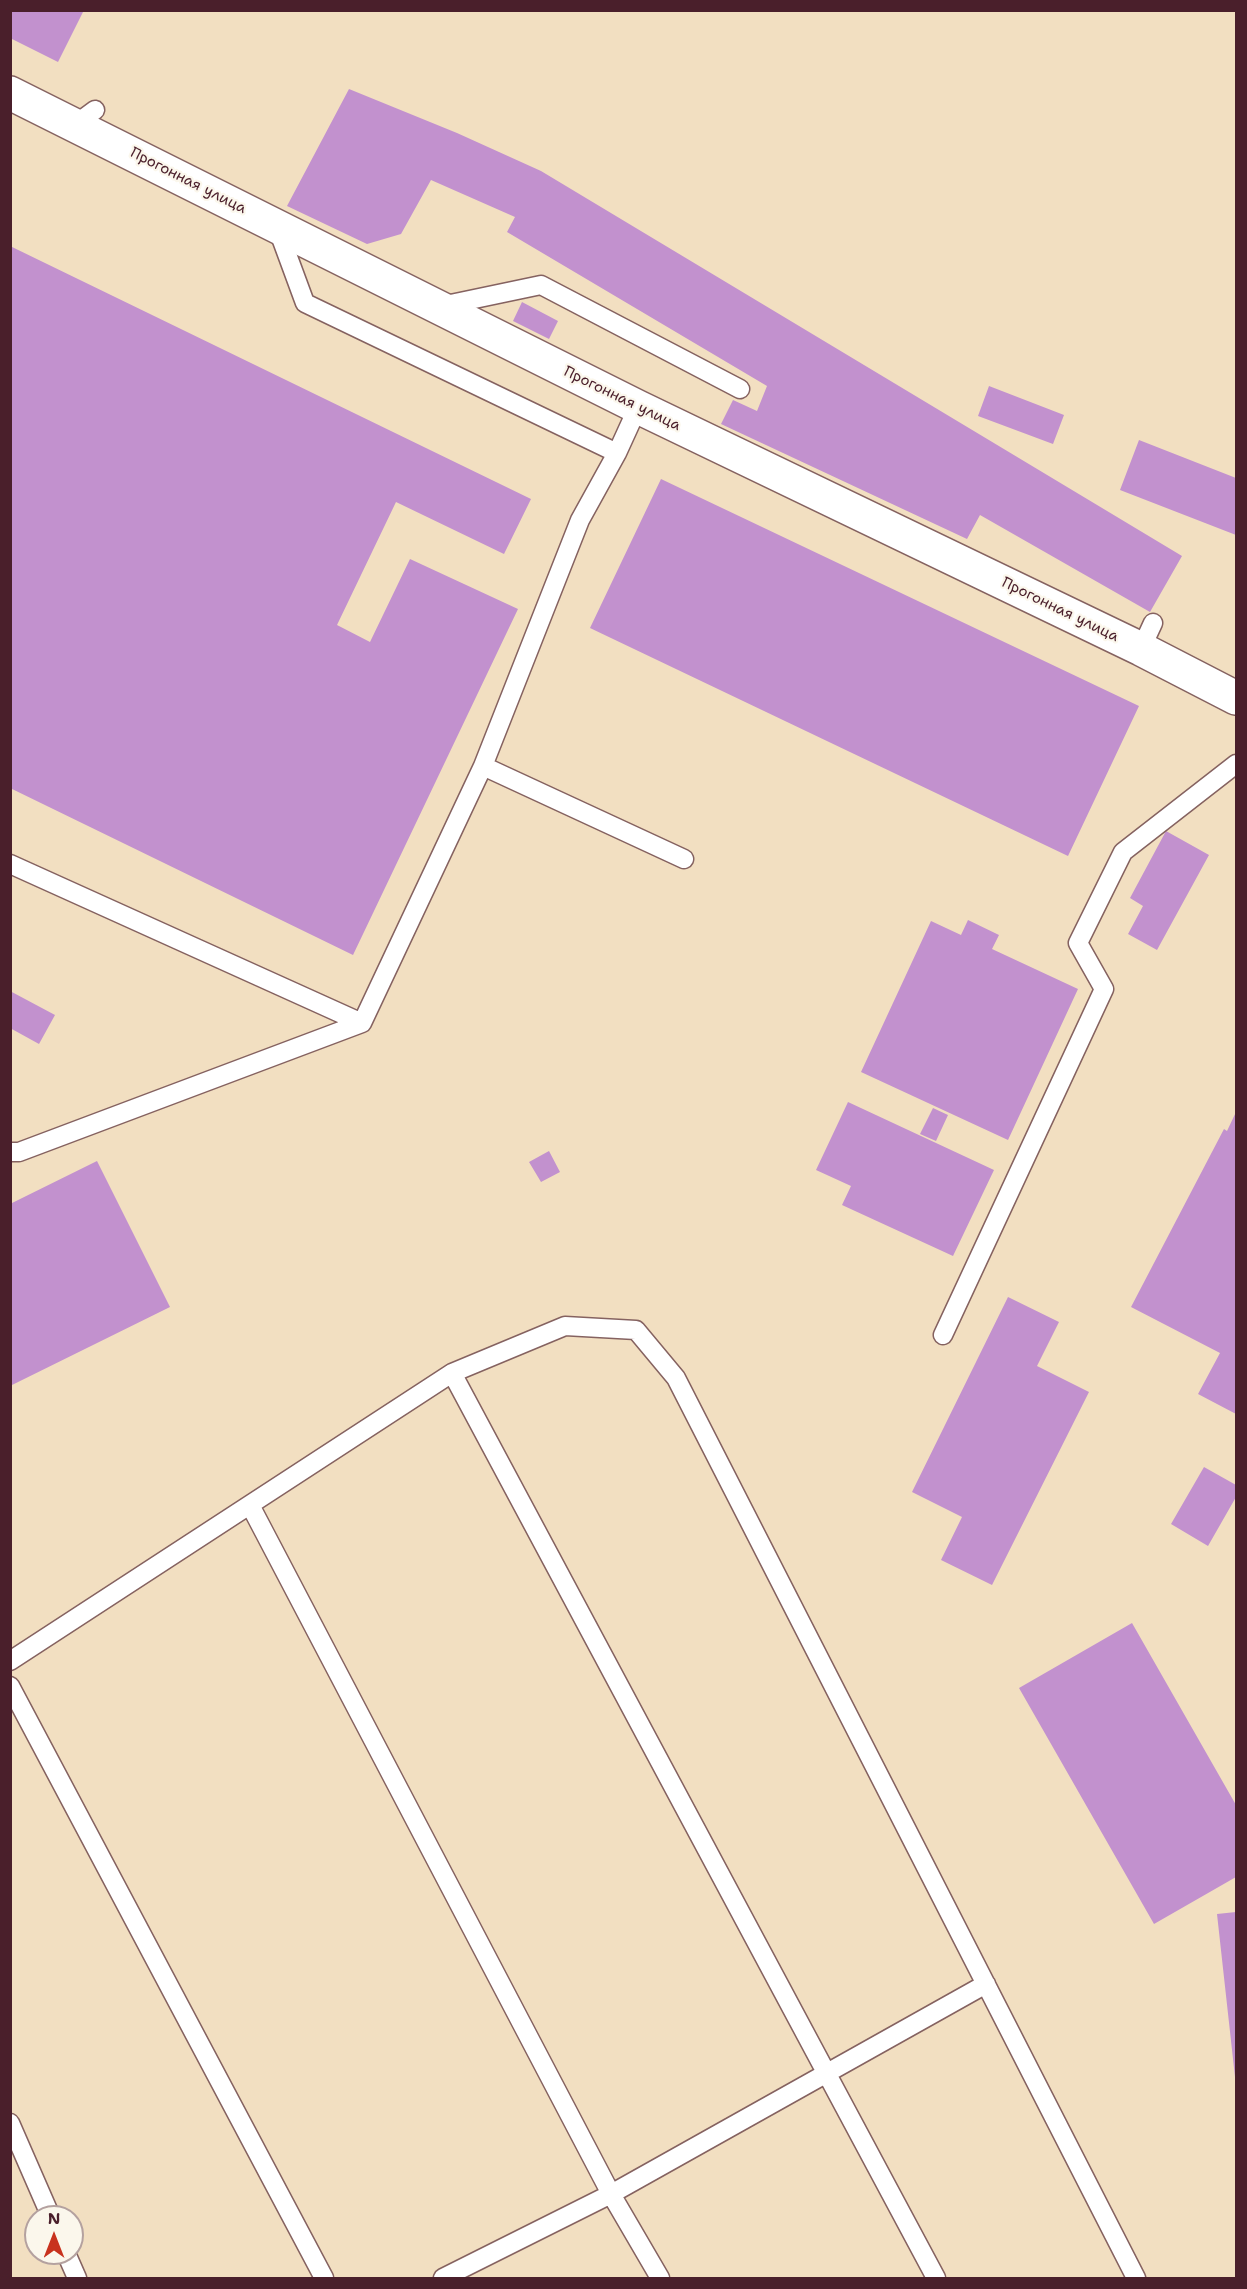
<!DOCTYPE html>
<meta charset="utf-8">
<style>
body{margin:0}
#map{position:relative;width:1247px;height:2289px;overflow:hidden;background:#f2dfc1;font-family:"Shantell Sans",sans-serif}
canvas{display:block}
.frame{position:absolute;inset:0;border:12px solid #4a1f2b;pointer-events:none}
.north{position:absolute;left:24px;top:2205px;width:60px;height:60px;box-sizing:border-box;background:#fbf7ec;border:2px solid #b4a19f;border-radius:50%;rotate:0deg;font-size:16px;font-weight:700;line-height:24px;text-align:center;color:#4a1f2b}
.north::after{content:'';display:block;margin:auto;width:21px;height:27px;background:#c8321e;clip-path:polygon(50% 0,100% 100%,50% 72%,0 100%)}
</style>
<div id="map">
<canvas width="1247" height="2289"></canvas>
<div class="frame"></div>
<div class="north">N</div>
</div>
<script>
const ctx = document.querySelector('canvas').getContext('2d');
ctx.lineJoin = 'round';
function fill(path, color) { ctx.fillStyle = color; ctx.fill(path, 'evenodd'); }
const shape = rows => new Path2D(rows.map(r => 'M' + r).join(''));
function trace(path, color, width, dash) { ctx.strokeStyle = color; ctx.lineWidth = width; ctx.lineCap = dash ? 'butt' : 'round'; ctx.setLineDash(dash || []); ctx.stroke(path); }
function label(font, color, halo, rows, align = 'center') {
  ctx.font = font + ' "Shantell Sans",sans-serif'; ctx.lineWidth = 4.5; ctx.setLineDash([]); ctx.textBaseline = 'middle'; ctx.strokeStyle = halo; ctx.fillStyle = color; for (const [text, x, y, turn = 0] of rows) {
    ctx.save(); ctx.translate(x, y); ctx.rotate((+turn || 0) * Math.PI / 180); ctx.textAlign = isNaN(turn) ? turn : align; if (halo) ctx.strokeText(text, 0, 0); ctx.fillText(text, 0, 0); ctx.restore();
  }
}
const building = shape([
 [10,10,84,10,58,62,10,38],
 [349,89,457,133,541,171,1182,556,1150,612,980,515,967,539,721,424,733,400,757,411,767,386,507,232,515,217,431,180,401,234,367,244,287,206],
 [10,246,531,499,504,554,396,502,337,625,370,642,410,559,518,609,353,955,10,788],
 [522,302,558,321,549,339,513,321],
 [989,386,1064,415,1053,444,978,416],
 [1139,440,1236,478,1236,535,1120,490],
 [661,479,1139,706,1068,856,590,628],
 [1166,831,1209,855,1157,950,1128,934,1143,906,1130,898],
 [968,920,999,935,992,949,1078,989,1008,1140,861,1072,931,921,961,935],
 [10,991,55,1015,39,1044,10,1028],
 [848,1102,994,1170,953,1256,842,1205,851,1186,816,1170],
 [933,1108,948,1115,936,1141,920,1134],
 [1236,1112,1236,1414,1198,1394,1220,1353,1131,1307,1224,1129,1227,1131],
 [549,1151,560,1172,541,1182,529,1162],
 [97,1161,170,1307,10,1386,10,1204],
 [1008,1297,1059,1322,1037,1366,1089,1392,992,1585,941,1560,962,1517,912,1492],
 [1204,1467,1236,1485,1236,1497,1208,1546,1171,1524],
 [1132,1623,1236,1805,1236,1877,1154,1924,1019,1688],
 [1236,1912,1236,2077,1235,2077,1217,1914]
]);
const lane = shape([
 [76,124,95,110],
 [277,227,305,303,617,453],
 [441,306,541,285,740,389],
 [1141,649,1153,623],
 [483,766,684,859],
 [10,864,362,1023],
 [10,1152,19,1152,362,1023,483,766,580,520,617,453,638,407],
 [943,1335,1104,989,1078,943,1123,852,1236,764],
 [452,1373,936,2278],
 [250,1505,611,2194,660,2278],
 [10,1661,452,1373,565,1326,636,1330,676,1378,1136,2278],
 [10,1686,324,2278],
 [10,2123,51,2217],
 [66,2253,77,2278],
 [443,2278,611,2194,986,1984]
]);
const street = shape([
 [10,93,638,407,1141,649,1236,698]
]);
const streetNames = [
 ["Прогонная улица",188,181,27],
 ["Прогонная улица",622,399,26],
 ["Прогонная улица",1060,610,26]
];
fill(building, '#c291ce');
trace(lane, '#856260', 21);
trace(street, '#856260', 36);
trace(lane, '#fff', 18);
trace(street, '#fff', 33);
label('15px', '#4a1f2b', '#fbf7ec', streetNames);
</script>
